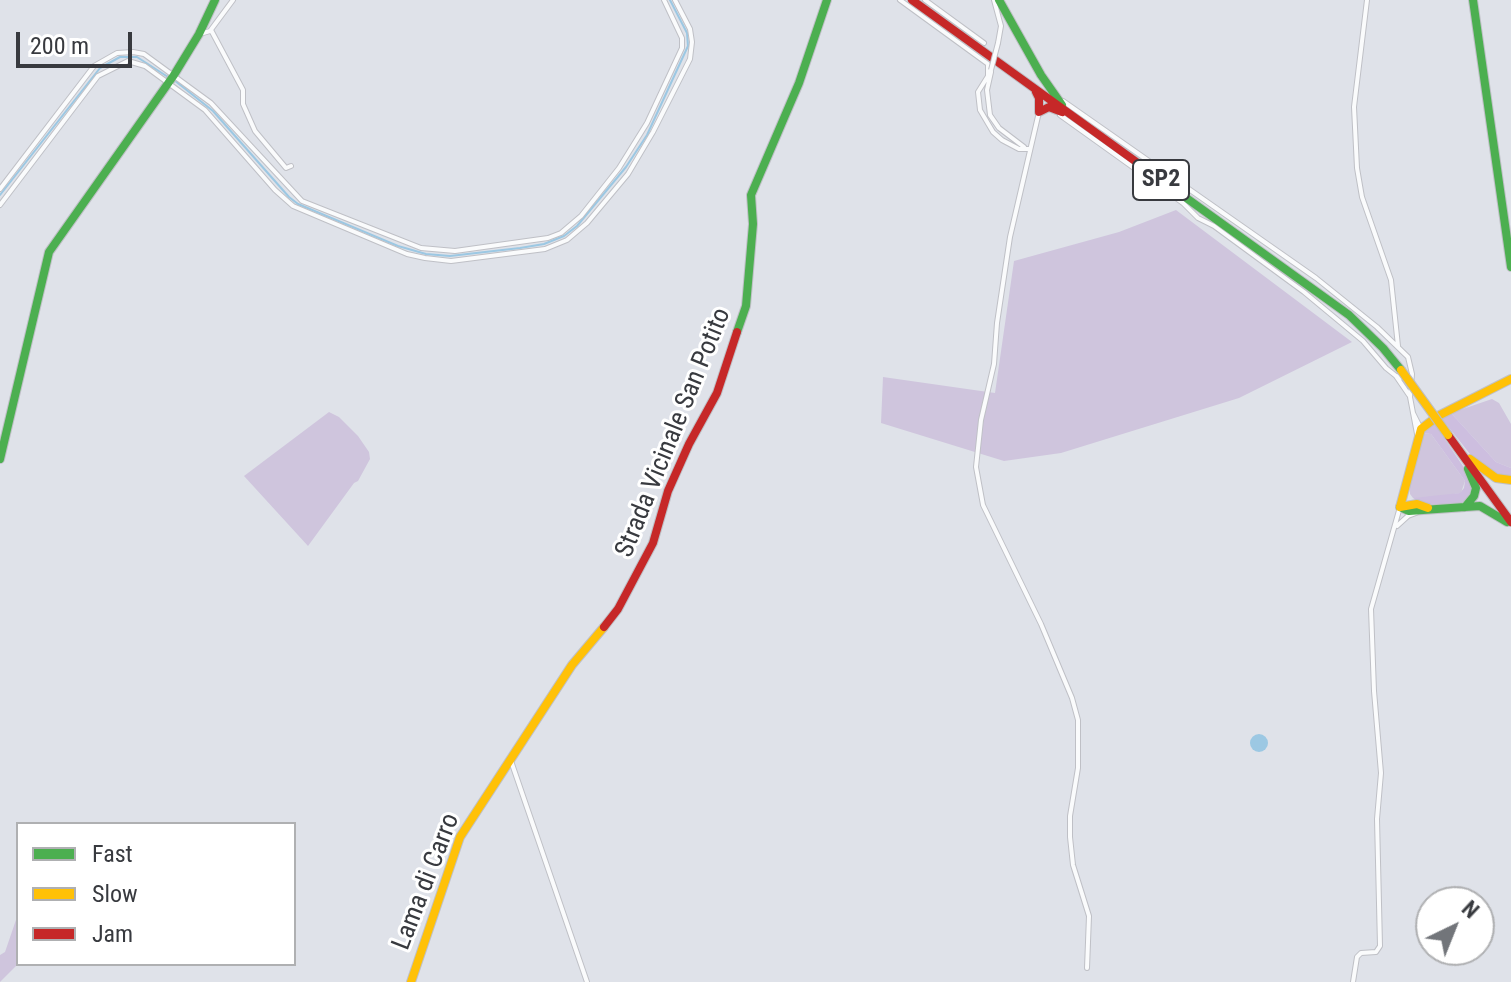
<!DOCTYPE html>
<style>
body{margin:0}
#map{position:relative;width:1511px;height:982px;overflow:hidden;background:#dfe2e9;font-family:"Roboto Condensed",sans-serif}
canvas{display:block}
.legend{position:absolute;left:16px;top:822px;width:280px;height:144px;box-sizing:border-box;background:#fff;border:2px solid #afb0b2;margin:0;padding:10px 14px;list-style:none;font-size:24px;color:#383a3f}
.legend li{display:flex;align-items:center;gap:16px;height:40px}
.legend b{width:40px;border:2px solid #afb0b2}
.north{position:absolute;left:1415px;top:886px;width:80px;height:80px;box-sizing:border-box;background:#fff;border:2px solid #afb0b2;border-radius:50%;rotate:43deg;font-size:22px;font-weight:700;line-height:32px;text-align:center;color:#383a3f}
.north::after{content:'';display:block;margin:auto;width:28px;height:36px;background:#72757a;clip-path:polygon(50% 0,100% 100%,50% 72%,0 100%)}
.scale{position:absolute;left:16px;top:32px;width:116px;height:36px;box-sizing:border-box;border:4px solid #383a3f;border-top:0;padding-left:10px;font-size:24px;line-height:28px;white-space:nowrap;color:#383a3f;-webkit-text-stroke:6px #fff;paint-order:stroke}
</style>
<div id="map">
<canvas width="1511" height="982"></canvas>
<ul class="legend">
<li><b style="height:10px;background:#4caf50"></b>Fast</li>
<li><b style="height:10px;background:#ffc107"></b>Slow</li>
<li><b style="height:10px;background:#c62828"></b>Jam</li>
</ul>
<div class="north">N</div>
<div class="scale">200 m</div>
</div>
<script>
const ctx = document.querySelector('canvas').getContext('2d');
ctx.lineJoin = 'round';
function fill(path, color) { ctx.fillStyle = color; ctx.fill(path, 'evenodd'); }
const shape = rows => new Path2D(rows.map(r => 'M' + r).join(''));
function trace(path, color, width, dash) { ctx.strokeStyle = color; ctx.lineWidth = width; ctx.lineCap = dash ? 'butt' : 'round'; ctx.setLineDash(dash || []); ctx.stroke(path); }
function label(font, color, halo, rows, align = 'center') {
  ctx.font = font + ' "Roboto Condensed",sans-serif'; ctx.lineWidth = 6; ctx.setLineDash([]); ctx.textBaseline = 'middle'; ctx.strokeStyle = halo; ctx.fillStyle = color; for (const [text, x, y, turn = 0] of rows) {
    ctx.save(); ctx.translate(x, y); ctx.rotate((+turn || 0) * Math.PI / 180); ctx.textAlign = isNaN(turn) ? turn : align; if (halo) ctx.strokeText(text, 0, 0); ctx.fillText(text, 0, 0); ctx.restore();
  }
}
const green = shape([
 [1176,210,1352,342,1239,398,1061,453,1004,461,881,423,883,377,995,393,1014,261,1119,232],
 [1492,399,1499,403,1511,424,1511,468,1496,462,1451,413],
 [329,412,339,417,358,436,369,452,370,459,358,481,354,483,308,546,244,476],
 [1422,433,1431,434,1465,481,1461,493,1420,499,1413,498,1410,494,1409,481],
 [18,914,18,964,0,982,0,955,5,952]
]);
const forest = shape([
 [1451,413,1496,462,1511,468,1511,478,1493,475,1478,464,1442,419],
 [1434,423,1473,481,1475,491,1464,503,1424,505,1413,498,1460,493,1464,488,1465,481,1431,434,1422,433]
]);
const water = shape([
 '1250 743a9 9 0 1 1 18 0a9 9 0 1 1-18 0Z'
]);
const stream = shape([
 [174,80,213,111,289,197,298,204,398,246,426,254,450,256,520,248,544,244,564,236,577,226,626,167,647,135,688,46,687,33,670,0],
 [0,195,100,68,120,57,137,57,168,77]
]);
const street = shape([
 [900,0,988,64,988,76,978,92,980,110,993,132,1002,140,1019,149,1029,149],
 [925,0,984,43],
 [994,0,1001,26,998,43],
 [1367,0,1354,107,1357,168,1362,197,1391,280,1398,346],
 [211,30,243,90,243,104,255,131,286,168,291,166],
 [200,34,210,31,233,0],
 [991,72,987,90,990,115,999,128,1024,147],
 [1063,101,1316,278,1377,327,1408,357,1412,374,1410,397,1417,434],
 [1039,112,1010,237,997,323,994,364,981,420,976,467,983,505,1041,624,1072,698,1078,720,1078,768,1070,816,1070,837,1073,865,1089,916,1087,968],
 [1060,115,1183,203,1198,218,1214,226,1304,292,1363,341,1386,368,1396,376,1404,378],
 [0,189,94,66,117,53,133,52,144,54,211,103,302,201,421,248,455,251,548,238,561,233,581,216,619,168,647,123,682,48,682,38,664,0],
 [0,205,98,76,128,61,145,66,205,110,275,190,293,206,407,254,425,258,451,261,545,249,567,240,587,223,628,174,653,132,690,59,692,42,690,29,675,0],
 [1396,376,1409,395],
 [1413,413,1421,429],
 [1397,526,1408,516,1416,513],
 [511,761,587,982],
 [1353,982,1357,957,1361,953,1376,952,1380,946,1377,819,1381,773,1374,691,1371,609,1400,507]
]);
const fast = shape([
 [999,0,1041,75,1062,105],
 [1473,0,1511,267],
 [1171,187,1349,315,1383,348,1401,370],
 [737,332,746,306,753,224,751,195,799,83,827,0],
 [0,459,49,252,174,75,199,34,215,0],
 [1400,507,1409,511,1465,507],
 [1465,507,1474,496,1476,488,1468,469],
 [1465,507,1480,506,1507,522]
]);
const slow = shape([
 [1470,459,1496,478,1511,480],
 [1400,507,1421,429,1438,416,1511,379],
 [1400,507,1417,504,1428,508],
 [411,982,460,837,572,665,604,627]
]);
const jam = shape([
 [912,0,1171,187],
 [1036,92,1039,98,1039,112,1049,107,1062,112],
 [1448,435,1511,522],
 [604,627,618,609,653,543,668,491,689,444,717,393,737,332]
]);
const streetBridge = shape([
 [991,70,998,43]
]);
const slowBridge = shape([
 [1401,370,1448,435]
]);
const shields = [
 [1161,180,56]
];
const shieldNames = [
 ["SP2",1161,180]
];
const streetNames = [
 ["Strada Vicinale San Potito",674,433,-68],
 ["Lama di Carro",427,882,-69]
];
fill(green, '#cfc5dd');
fill(forest, '#cdbedf');
fill(water, '#9cc8e3');
trace(stream, '#9cc8e3', 2);
trace(street, '#bfc0c6', 6);
trace(fast, '#bfc0c6', 10);
trace(slow, '#bfc0c6', 10);
trace(jam, '#bfc0c6', 10);
trace(street, '#fafbfc', 4);
trace(fast, '#4caf50', 8);
trace(slow, '#ffc107', 8);
trace(jam, '#c62828', 8);
trace(streetBridge, '#bfc0c6', 6, []);
trace(slowBridge, '#bdbec2', 10, []);
trace(streetBridge, '#fafbfc', 4);
trace(slowBridge, '#ffc107', 8);
for (const [x, y, w] of shields) { const box = new Path2D(); box.roundRect(x - w / 2, y - 20, w, 40, 6); ctx.fillStyle = '#fff'; ctx.fill(box); trace(box, '#383a3f', 2); }
label('bold 24px', '#383a3f', null, shieldNames);
label('26px', '#383a3f', '#fff', streetNames);
</script>
